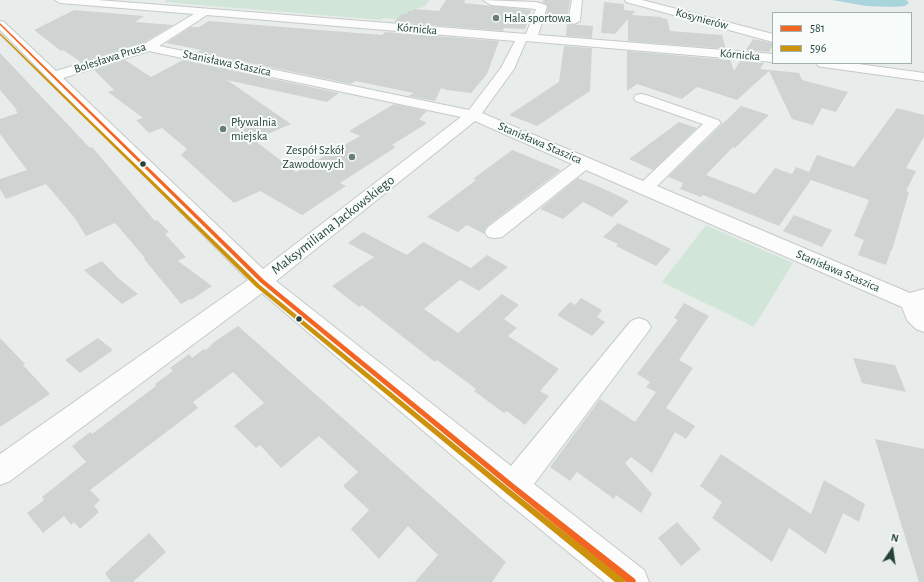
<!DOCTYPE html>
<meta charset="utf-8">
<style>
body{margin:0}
#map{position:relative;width:924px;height:582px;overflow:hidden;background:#e8edeb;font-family:"Alegreya Sans",sans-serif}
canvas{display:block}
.legend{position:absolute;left:772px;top:12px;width:140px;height:52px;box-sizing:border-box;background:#f7fbf9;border:1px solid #a3b1ad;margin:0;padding:5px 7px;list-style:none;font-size:12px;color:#24423a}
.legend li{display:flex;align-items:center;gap:8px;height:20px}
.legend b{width:20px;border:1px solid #a3b1ad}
.north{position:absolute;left:872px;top:530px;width:40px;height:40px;-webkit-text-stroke:3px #f7fbf9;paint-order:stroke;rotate:13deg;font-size:11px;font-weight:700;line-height:16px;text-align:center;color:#24423a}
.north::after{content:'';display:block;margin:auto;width:14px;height:18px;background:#24423a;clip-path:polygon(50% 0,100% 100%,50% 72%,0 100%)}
</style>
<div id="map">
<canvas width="924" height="582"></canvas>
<ul class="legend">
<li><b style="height:5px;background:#f26522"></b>581</li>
<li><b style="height:5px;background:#cd920c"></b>596</li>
</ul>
<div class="north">N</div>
</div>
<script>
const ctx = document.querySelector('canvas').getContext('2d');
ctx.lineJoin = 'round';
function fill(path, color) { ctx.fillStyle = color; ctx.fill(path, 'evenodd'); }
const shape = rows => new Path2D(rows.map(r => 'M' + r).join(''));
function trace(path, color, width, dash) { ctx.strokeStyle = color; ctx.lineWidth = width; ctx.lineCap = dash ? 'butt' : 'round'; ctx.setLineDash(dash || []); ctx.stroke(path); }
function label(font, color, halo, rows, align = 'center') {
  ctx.font = font + ' "Alegreya Sans",sans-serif'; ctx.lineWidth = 4; ctx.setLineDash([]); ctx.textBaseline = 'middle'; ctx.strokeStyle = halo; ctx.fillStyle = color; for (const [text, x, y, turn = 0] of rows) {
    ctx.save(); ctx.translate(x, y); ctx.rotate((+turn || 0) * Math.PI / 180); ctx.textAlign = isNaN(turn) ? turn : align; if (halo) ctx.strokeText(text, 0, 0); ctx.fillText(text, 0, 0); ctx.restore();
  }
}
const green = shape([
 [168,0,430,0,424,7,414,9,413,11,408,11,406,14,401,14,396,19,383,18,381,20,164,2],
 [706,225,793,263,754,327,662,282]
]);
const water = shape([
 [832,0,906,0,909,3,905,6,893,7,866,6]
]);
const building = shape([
 [446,0,465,0,464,3,531,10,525,29,504,28,503,31,394,22,401,14,406,14,408,11,413,11,414,9,439,11],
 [544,0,570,0,566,24,544,22,548,7,546,4,542,2],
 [604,2,624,4,624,10,635,11,632,15,661,17,661,18,667,19,670,31,722,35,726,49,628,41,628,19,615,34,601,33],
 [74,10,144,16,135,22,173,25,143,43,81,62,63,50,61,51,34,30],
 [209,21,382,35,385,32,499,41,487,74,471,93,447,90,441,88,435,101,408,96,414,93,355,81,351,84,197,52,202,50,166,43,191,27,199,27],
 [567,24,593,26,592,38,566,36],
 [753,39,773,43,773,45,769,52,746,50],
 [564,46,592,48,590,91,537,126,509,115,559,82],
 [627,51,730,60,734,71,740,61,764,63,760,69,799,73,802,80,848,92,836,112,822,108,813,125,792,119,769,71,737,100,697,87,682,99,637,84,627,91],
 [0,53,90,148,92,147,155,221,157,220,169,232,165,234,186,257,178,261,212,286,191,300,190,299,181,304,144,259,145,258,115,223,86,236,74,217,46,184,6,199,0,189,0,179,27,170,0,134,0,119,18,113,15,110,17,110,0,90],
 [125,60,151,77,183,60,339,93,327,102,227,80,291,124,254,140,296,172,360,136,349,131,394,104,427,111,419,119,427,123,392,145,396,147,340,183,346,186,302,215,260,191,234,203,181,155,187,149,162,128,149,133,136,120,143,118,108,92,114,90,94,70],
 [741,106,769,115,735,148,733,147,706,175,755,194,775,168,792,174,796,167,809,172,817,155,854,167,897,108,924,115,924,137,906,168,916,171,906,191,909,192,892,250,891,250,886,265,858,255,864,240,854,236,869,200,811,180,779,226,703,195,701,197,680,189,683,183,668,177],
 [679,122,697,128,653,170,629,159],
 [512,150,561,170,487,226,484,231,484,234,467,225,458,232,427,217,476,180,473,179],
 [578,178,602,188,629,201,612,217,583,202,563,219,540,209],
 [794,215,832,230,822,247,783,231],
 [618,223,671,249,656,266,616,246,618,244,603,237],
 [363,232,407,255,423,242,471,268,487,255,508,267,479,291,460,280,424,309,458,333,502,294,519,305,504,319,517,328,508,336,559,369,540,391,549,396,525,425,507,411,504,413,474,391,476,389,437,360,435,362,362,305,359,307,332,286,374,257,348,243],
 [102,261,118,278,138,294,122,304,84,270],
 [581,298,602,310,597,317,605,322,592,336,557,315,570,302,575,305],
 [684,303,709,316,679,360,693,368,666,408,695,426,686,439,675,432,652,473,631,457,625,463,652,494,641,513,616,495,614,499,577,472,570,481,550,467,600,399,635,422,656,392,646,387,650,382,637,374,678,320,674,318],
 [238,326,506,562,492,582,415,582,438,555,408,526,379,559,351,529,369,510,343,486,358,472,319,436,281,468,260,445,256,448,234,426,264,403,233,372,193,402,198,408,90,490,100,500,94,506,99,512,80,529,74,522,71,525,64,516,43,533,27,513,44,500,42,497,86,462,72,446,90,432,92,434,156,386,155,384,173,371,170,368,189,354,192,358,204,349,206,350,214,342],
 [0,338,25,364,23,365,50,394,0,427],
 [98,338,113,350,80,373,65,360],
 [853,358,895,365,906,392,862,383],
 [875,439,924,449,924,582,919,582],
 [721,454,811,514,824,480,865,504,859,522,843,513,826,554,789,528,772,562,712,518,722,502,700,486],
 [677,522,701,549,681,566,658,538],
 [149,533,166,552,133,582,111,582,105,573]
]);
const minor = shape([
 [55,0,98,0,526,34,536,9,491,5,483,0,536,2,546,5,547,7,538,35,773,54,773,62,526,41,514,69,482,113,643,181,703,124,636,101,634,98,636,95,641,94,646,95,718,120,721,123,718,126,657,186,910,293,924,289,924,332,916,329,907,320,902,307,586,170,502,237,495,238,488,237,485,232,488,227,572,164,475,121,276,281,511,466,631,321,639,318,647,321,651,327,647,333,534,484,644,570,649,582,605,582,502,498,262,293,10,481,0,485,0,454,248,280,0,30,0,21,4,22,56,71,144,44,194,14,60,3,55,0],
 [207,15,515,41,501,68,469,110,159,46,207,15],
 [149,51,461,117,263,269,63,78,149,51],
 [572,0,582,0,580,21,574,24,568,21,572,0],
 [625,0,642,0,773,34,773,42,626,2,625,0],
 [817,63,851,63,924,73,924,81,823,67,818,66,817,63]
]);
const bus1 = shape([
 [0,23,264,280,515,485,635,579,636,582,626,582,511,489,260,282,0,25,0,23]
]);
const bus2 = shape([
 [0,33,260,285,511,490,624,579,625,582,615,582,507,494,256,287,0,35,0,33]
]);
const markers = [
 [496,18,4,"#697e78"],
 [223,129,4,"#697e78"],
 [352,157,4,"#697e78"],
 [143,164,3.5,"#24423a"],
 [299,319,3.5,"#24423a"]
];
const farPoinames = [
 ["Hala sportowa",504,18],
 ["Pływalnia",231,122],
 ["miejska",231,136],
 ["Zespół Szkół",344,150,"right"],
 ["Zawodowych",344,164,"right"]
];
const farStreetnames = [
 ["Kosynierów",702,19,15],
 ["Kórnicka",417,29,5],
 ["Kórnicka",740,55,5],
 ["Bolesława Prusa",110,58,-18],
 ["Stanisława Staszica",227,63,12],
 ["Stanisława Staszica",540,143,23],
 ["Stanisława Staszica",838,271,23]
];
const streetNames = [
 ["Maksymiliana Jackowskiego",333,225,-38]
];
fill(green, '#d1e6d8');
fill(water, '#a9d4db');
fill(building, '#cfd4d2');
trace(minor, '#c5cac8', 2);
fill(minor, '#fcfcfc');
fill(bus1, '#f26522');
fill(bus2, '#cd920c');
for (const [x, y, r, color] of markers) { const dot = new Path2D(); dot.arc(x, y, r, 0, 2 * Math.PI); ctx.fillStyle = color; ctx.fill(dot); trace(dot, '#f7fbf9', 1.5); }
label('12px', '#24423a', '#f7fbf9', farPoinames, 'left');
label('12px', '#24423a', '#f7fbf9', farStreetnames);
label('14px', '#24423a', '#f7fbf9', streetNames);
</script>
